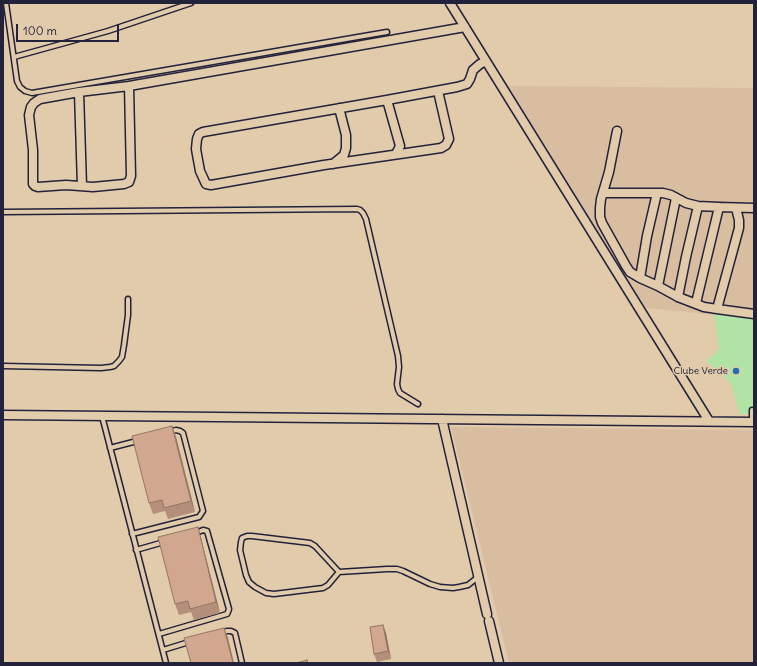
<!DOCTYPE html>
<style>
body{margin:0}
#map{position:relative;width:757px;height:666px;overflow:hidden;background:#e2cbab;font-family:Delius,sans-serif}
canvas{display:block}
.frame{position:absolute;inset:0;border:4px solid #22223b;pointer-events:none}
.scale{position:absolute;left:16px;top:24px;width:103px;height:18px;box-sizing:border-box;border:2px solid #22223b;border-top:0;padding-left:5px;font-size:12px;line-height:14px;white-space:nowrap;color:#22223b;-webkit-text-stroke:3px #e2cbab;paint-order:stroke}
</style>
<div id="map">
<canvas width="757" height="666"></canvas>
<div class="frame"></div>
<div class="scale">100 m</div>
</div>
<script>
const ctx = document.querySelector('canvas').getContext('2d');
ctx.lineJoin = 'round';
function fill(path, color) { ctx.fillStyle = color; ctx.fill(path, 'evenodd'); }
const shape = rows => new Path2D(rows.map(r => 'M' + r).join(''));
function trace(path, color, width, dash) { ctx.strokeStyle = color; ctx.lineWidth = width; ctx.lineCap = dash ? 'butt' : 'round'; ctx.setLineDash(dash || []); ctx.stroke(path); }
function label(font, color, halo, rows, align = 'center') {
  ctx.font = font + ' Delius,sans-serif'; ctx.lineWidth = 3; ctx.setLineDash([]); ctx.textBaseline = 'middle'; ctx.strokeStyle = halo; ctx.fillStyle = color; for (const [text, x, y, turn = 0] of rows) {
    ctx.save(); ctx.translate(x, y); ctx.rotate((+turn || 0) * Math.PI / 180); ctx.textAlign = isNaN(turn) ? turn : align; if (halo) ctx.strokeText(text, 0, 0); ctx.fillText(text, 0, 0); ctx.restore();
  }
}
const built = shape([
 [508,86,754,88,754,319,646,308],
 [451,427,754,430,754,663,509,663]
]);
const green = shape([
 [714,314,754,318,754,414,740,414,730,382,706,361,719,349]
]);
const service = shape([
 [6,3,17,81,20,87,25,91,32,93,387,32],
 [14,57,108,31,191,3],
 [3,212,357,209,360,210,363,213,366,219,398,356,399,367,397,384,398,389,400,393,418,404],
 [3,366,101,368,110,367,114,366,119,361,122,357,124,345,128,315,128,299],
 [102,416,166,663],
 [752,422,752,410],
 [110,448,137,441],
 [132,534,199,517,203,511,183,433,180,431,176,430,169,432],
 [136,550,164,542],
 [339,572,315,546,310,543,252,536,247,536,242,538,241,542,240,550,246,575,249,582,255,587,266,593,274,594,323,588,328,585,339,572,387,569,397,569,403,571,430,584,440,587,453,588,459,587,468,585,478,577],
 [221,633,227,631,231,631,235,633,242,663],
 [159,634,227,614,228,612,229,609,207,531,203,530,196,533],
 [163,650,189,642]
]);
const minor = shape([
 [450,3,709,421],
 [129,86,131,176,129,182,124,184,93,187,66,185,38,187,35,186,33,184,33,150,29,115,31,107,34,103,40,99,79,92,129,86,465,27],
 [438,91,449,139,446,145,441,148,324,165,211,185,206,184,200,171,196,149,197,139,199,134,203,132,387,100,457,87,467,84,470,79,473,70,480,64,486,61],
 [79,92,82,186],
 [387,100,400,146,396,154],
 [617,131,609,172,601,199,600,208,600,217,602,223,626,266,630,272,640,278,658,286,678,297,704,307,717,309,754,314],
 [333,164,344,155,346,148,346,135,339,108],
 [603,193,663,193,671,195,686,203,698,206,719,207,754,208],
 [640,278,647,236,657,193],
 [658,286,676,198],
 [678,297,686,257,698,206],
 [696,303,719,207],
 [717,309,739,228,739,220,736,208],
 [3,415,754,422],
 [442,419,487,614],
 [489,621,499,663]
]);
const wall = shape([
 [176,437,195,512,168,519,165,511,153,514,149,503],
 [201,538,220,613,194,620,191,612,179,615,175,604],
 [383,625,386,633,391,659,377,662,374,654]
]);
const shadedWall = shape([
 [172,426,176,437,195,512,191,501],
 [198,527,201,538,220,613,216,602],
 [383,625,386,633,391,659,388,651],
 [224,628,228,638,234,663,233,663]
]);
const building = shape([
 [172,426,191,501,164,508,162,500,149,503,132,436,172,426],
 [198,527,216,602,190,609,188,601,175,604,158,537,198,527],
 [383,625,388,651,374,654,370,627,383,625],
 [224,628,233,663,191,663,184,638,224,628],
 [307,660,308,663,296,663,307,660]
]);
const markers = [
 [736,371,4,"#1f6fb2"]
];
const poiNames = [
 ["Clube Verde",728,371]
];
fill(built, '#d9bda1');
fill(green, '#b0e3a4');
trace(service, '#22223b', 7);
trace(minor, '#22223b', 11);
trace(service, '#e2cbab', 4);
trace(minor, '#e2cbab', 8);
fill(wall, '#b4907b');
fill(shadedWall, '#927564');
fill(building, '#d1a78f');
trace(building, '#927564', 1);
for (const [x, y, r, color] of markers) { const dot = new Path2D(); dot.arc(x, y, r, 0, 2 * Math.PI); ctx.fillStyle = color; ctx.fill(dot); trace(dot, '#e2cbab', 1.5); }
label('10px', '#22223b', '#e2cbab', poiNames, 'right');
</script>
